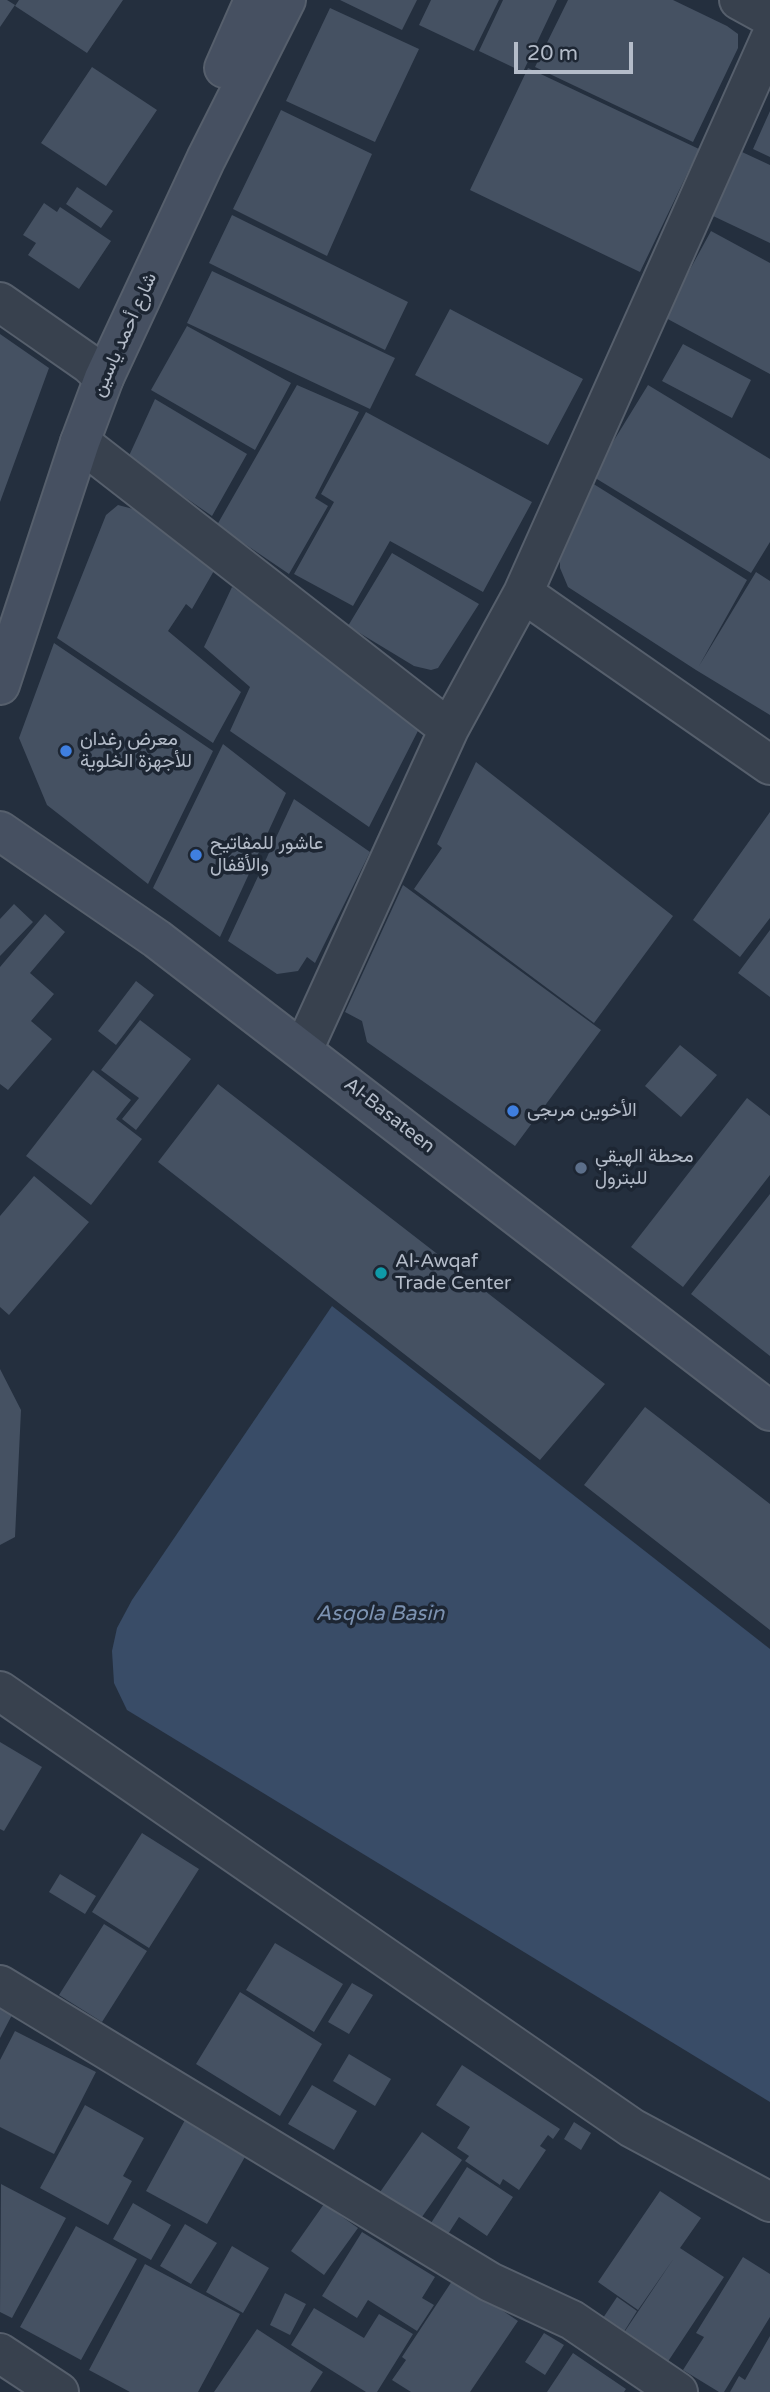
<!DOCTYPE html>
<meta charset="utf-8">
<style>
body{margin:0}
#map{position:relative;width:770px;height:2392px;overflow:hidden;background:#242f3e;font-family:"Varela Round",sans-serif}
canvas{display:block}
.scale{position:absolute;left:514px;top:42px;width:119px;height:32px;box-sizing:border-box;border:4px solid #b4bcc9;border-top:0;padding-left:9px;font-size:21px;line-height:24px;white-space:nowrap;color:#b4bcc9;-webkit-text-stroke:5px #1d2633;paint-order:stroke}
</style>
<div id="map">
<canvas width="770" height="2392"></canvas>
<div class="scale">20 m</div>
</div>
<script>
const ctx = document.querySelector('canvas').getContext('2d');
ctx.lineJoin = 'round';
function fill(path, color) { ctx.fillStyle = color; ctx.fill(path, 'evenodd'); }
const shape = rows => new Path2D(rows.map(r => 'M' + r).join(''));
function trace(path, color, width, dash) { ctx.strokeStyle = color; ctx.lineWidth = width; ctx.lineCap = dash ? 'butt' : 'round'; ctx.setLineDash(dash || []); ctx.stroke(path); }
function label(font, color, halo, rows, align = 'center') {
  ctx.font = font + ' "Varela Round",Vazirmatn,sans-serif'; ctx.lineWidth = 7; ctx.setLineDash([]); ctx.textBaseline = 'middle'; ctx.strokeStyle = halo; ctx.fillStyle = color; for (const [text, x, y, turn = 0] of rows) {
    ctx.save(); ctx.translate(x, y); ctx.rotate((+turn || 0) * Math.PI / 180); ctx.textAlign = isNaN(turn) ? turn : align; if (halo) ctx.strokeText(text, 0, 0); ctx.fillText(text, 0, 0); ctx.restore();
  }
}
const water = shape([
 [332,1306,770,1649,770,2102,127,1710,114,1683,112,1651,117,1628,132,1600]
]);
const building = shape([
 [0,0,7,0,15,5,0,27],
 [19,0,123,0,87,53,15,6],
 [340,0,417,0,402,30],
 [431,0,499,0,474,51,419,25],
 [503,0,557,0,523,72,479,51],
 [568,0,673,0,727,26,738,34,738,48,693,142,535,67],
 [330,8,419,49,375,142,286,101],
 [92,67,157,110,106,186,41,143],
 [528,68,699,149,640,272,470,190],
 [281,110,372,154,327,256,233,209],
 [770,111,770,157,753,149],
 [742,152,770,165,770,243,711,215],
 [77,187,113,211,101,228,66,204],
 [44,203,57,212,60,207,111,241,79,289,28,255,36,243,23,235],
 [232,215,408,302,385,350,209,263],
 [711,231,770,263,770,374,664,317],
 [212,271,395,358,370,409,187,323],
 [450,309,583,379,548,445,415,375],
 [187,326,291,383,255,450,151,390],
 [0,334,49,368,0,502],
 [683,344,751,380,732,418,662,381],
 [297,385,359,412,315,498,328,506,289,574,217,525],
 [648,385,770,459,770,542,751,573,592,476],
 [155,399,247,454,212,516,128,458],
 [366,412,532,502,483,592,390,541,353,606,294,574,334,502,321,494],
 [592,483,747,580,699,666,756,572,770,581,770,715,696,670,568,587,560,568,560,549],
 [118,505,137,510,215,569,192,609,186,604,168,631,241,692,213,743,57,638,106,515],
 [392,553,479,604,438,668,431,670,414,666,348,626],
 [232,587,423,721,369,827,230,731,250,687,204,647],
 [54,643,213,751,148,884,47,805,19,738],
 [223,744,286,793,220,937,153,888],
 [476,762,673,916,594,1023,414,889,442,848,437,844],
 [294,799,370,852,315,963,307,957,298,971,277,974,228,941],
 [770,812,770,918,740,957,693,920],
 [403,885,601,1030,515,1146,367,1042,362,1021,345,1012],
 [14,904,33,922,0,956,0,919],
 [45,914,65,932,30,973,54,994,31,1021,52,1039,8,1090,0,1084,0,967],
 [770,930,770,997,738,973],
 [136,981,154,995,116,1045,98,1031],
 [140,1020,191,1059,136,1130,122,1119,139,1098,101,1070],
 [680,1045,717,1075,681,1117,645,1086],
 [93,1070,131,1100,116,1119,142,1139,91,1205,26,1156],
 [218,1084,605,1384,540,1460,158,1162],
 [747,1098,770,1116,770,1175,683,1287,631,1247],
 [34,1176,89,1222,9,1315,0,1307,0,1216],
 [770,1194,770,1356,691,1294],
 [0,1369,21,1410,15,1537,0,1545],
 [645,1407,770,1504,770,1630,584,1485],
 [0,1742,42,1767,4,1831,0,1829],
 [142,1833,199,1869,149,1948,92,1912],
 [60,1874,96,1896,85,1914,49,1892],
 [104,1924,147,1951,102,2022,59,1995],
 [275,1943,343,1984,314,2032,246,1990],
 [352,1983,373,1995,349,2034,328,2022],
 [240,1992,322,2044,280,2116,196,2064],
 [0,2008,12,2015,0,2038],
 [15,2031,96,2072,54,2154,0,2127,0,2060],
 [349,2054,391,2079,375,2106,333,2081],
 [462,2065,560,2129,553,2139,548,2135,540,2146,546,2150,519,2190,503,2179,500,2185,465,2161,469,2156,457,2148,470,2127,436,2105],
 [312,2085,357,2111,334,2150,288,2124],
 [85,2105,144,2138,123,2176,132,2181,108,2225,40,2188],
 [185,2120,246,2155,207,2224,146,2191],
 [574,2122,591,2133,581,2150,564,2139],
 [422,2132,462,2160,417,2224,378,2195],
 [467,2167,513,2197,487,2236,459,2217,441,2245,424,2234],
 [1,2184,66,2218,12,2318,0,2312],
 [660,2191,701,2218,680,2248,724,2277,665,2366,621,2337,674,2258,638,2310,598,2282],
 [133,2203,171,2225,151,2260,113,2239],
 [324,2204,358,2228,324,2275,291,2251],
 [185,2224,217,2243,191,2284,160,2266],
 [76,2226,137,2259,81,2360,20,2327],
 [362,2232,435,2277,422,2298,434,2305,417,2331,368,2300,357,2318,322,2296],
 [232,2246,269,2268,243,2313,206,2292],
 [743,2257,770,2274,770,2317,724,2392,719,2392,683,2370,704,2337,696,2333],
 [145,2264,240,2314,198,2392,130,2392,89,2370],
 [454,2278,518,2321,470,2392,411,2392,392,2380,406,2360,402,2357],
 [285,2293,306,2304,290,2335,270,2325],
 [617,2297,637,2311,618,2341,597,2327],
 [314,2308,364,2338,379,2314,413,2334,377,2392,366,2392,291,2345],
 [257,2329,323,2372,310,2392,214,2392],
 [544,2333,564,2345,545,2375,525,2362],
 [770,2336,770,2392,730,2392,739,2376,745,2380],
 [573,2353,626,2389,624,2392,547,2392]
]);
const street = shape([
 [739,0,770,17],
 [0,302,89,364,104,378],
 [80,442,449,729,523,593,770,765],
 [523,593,770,39],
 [303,1050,449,729],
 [0,1691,632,2128,770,2202],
 [0,1985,490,2282,572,2320,678,2392],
 [0,2353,59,2392]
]);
const secondary = shape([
 [224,68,254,0],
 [0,685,80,442,104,378,206,159,286,0],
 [0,831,157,939,770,1411]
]);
const markers = [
 [66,751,7,"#3f7fe0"],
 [196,855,7,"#3f7fe0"],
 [513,1111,7,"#3f7fe0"],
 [581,1168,7,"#5c6f8a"],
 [381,1273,7,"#0f9aa8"]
];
const streetNames = [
 ["شارع أحمد ياسين",125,335,-66],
 ["Al-Basateen",389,1116,38]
];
const poiNames = [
 ["معرض رغدان",80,740],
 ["للأجهزة الخلوية",80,762],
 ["عاشور للمفاتيح",210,844],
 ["والأقفال",210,866],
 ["الأخوين مرىجى",527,1111],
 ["محطة الهيقي",595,1157],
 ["للبترول",595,1179],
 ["Al-Awqaf",395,1262],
 ["Trade Center",395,1284]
];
const waterNames = [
 ["Asqola Basin",380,1614]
];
fill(water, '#394c67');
fill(building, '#455162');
trace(street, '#565f6c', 42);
trace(secondary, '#565f6c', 42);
trace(street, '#38414e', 38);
trace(secondary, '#465061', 38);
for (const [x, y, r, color] of markers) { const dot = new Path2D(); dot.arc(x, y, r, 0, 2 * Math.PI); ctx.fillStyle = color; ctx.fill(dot); trace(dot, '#1d2633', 2.5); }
label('19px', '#b4bcc9', '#1d2633', streetNames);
label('19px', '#b4bcc9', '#1d2633', poiNames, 'left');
label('italic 21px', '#7c92b1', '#1d2633', waterNames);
</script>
